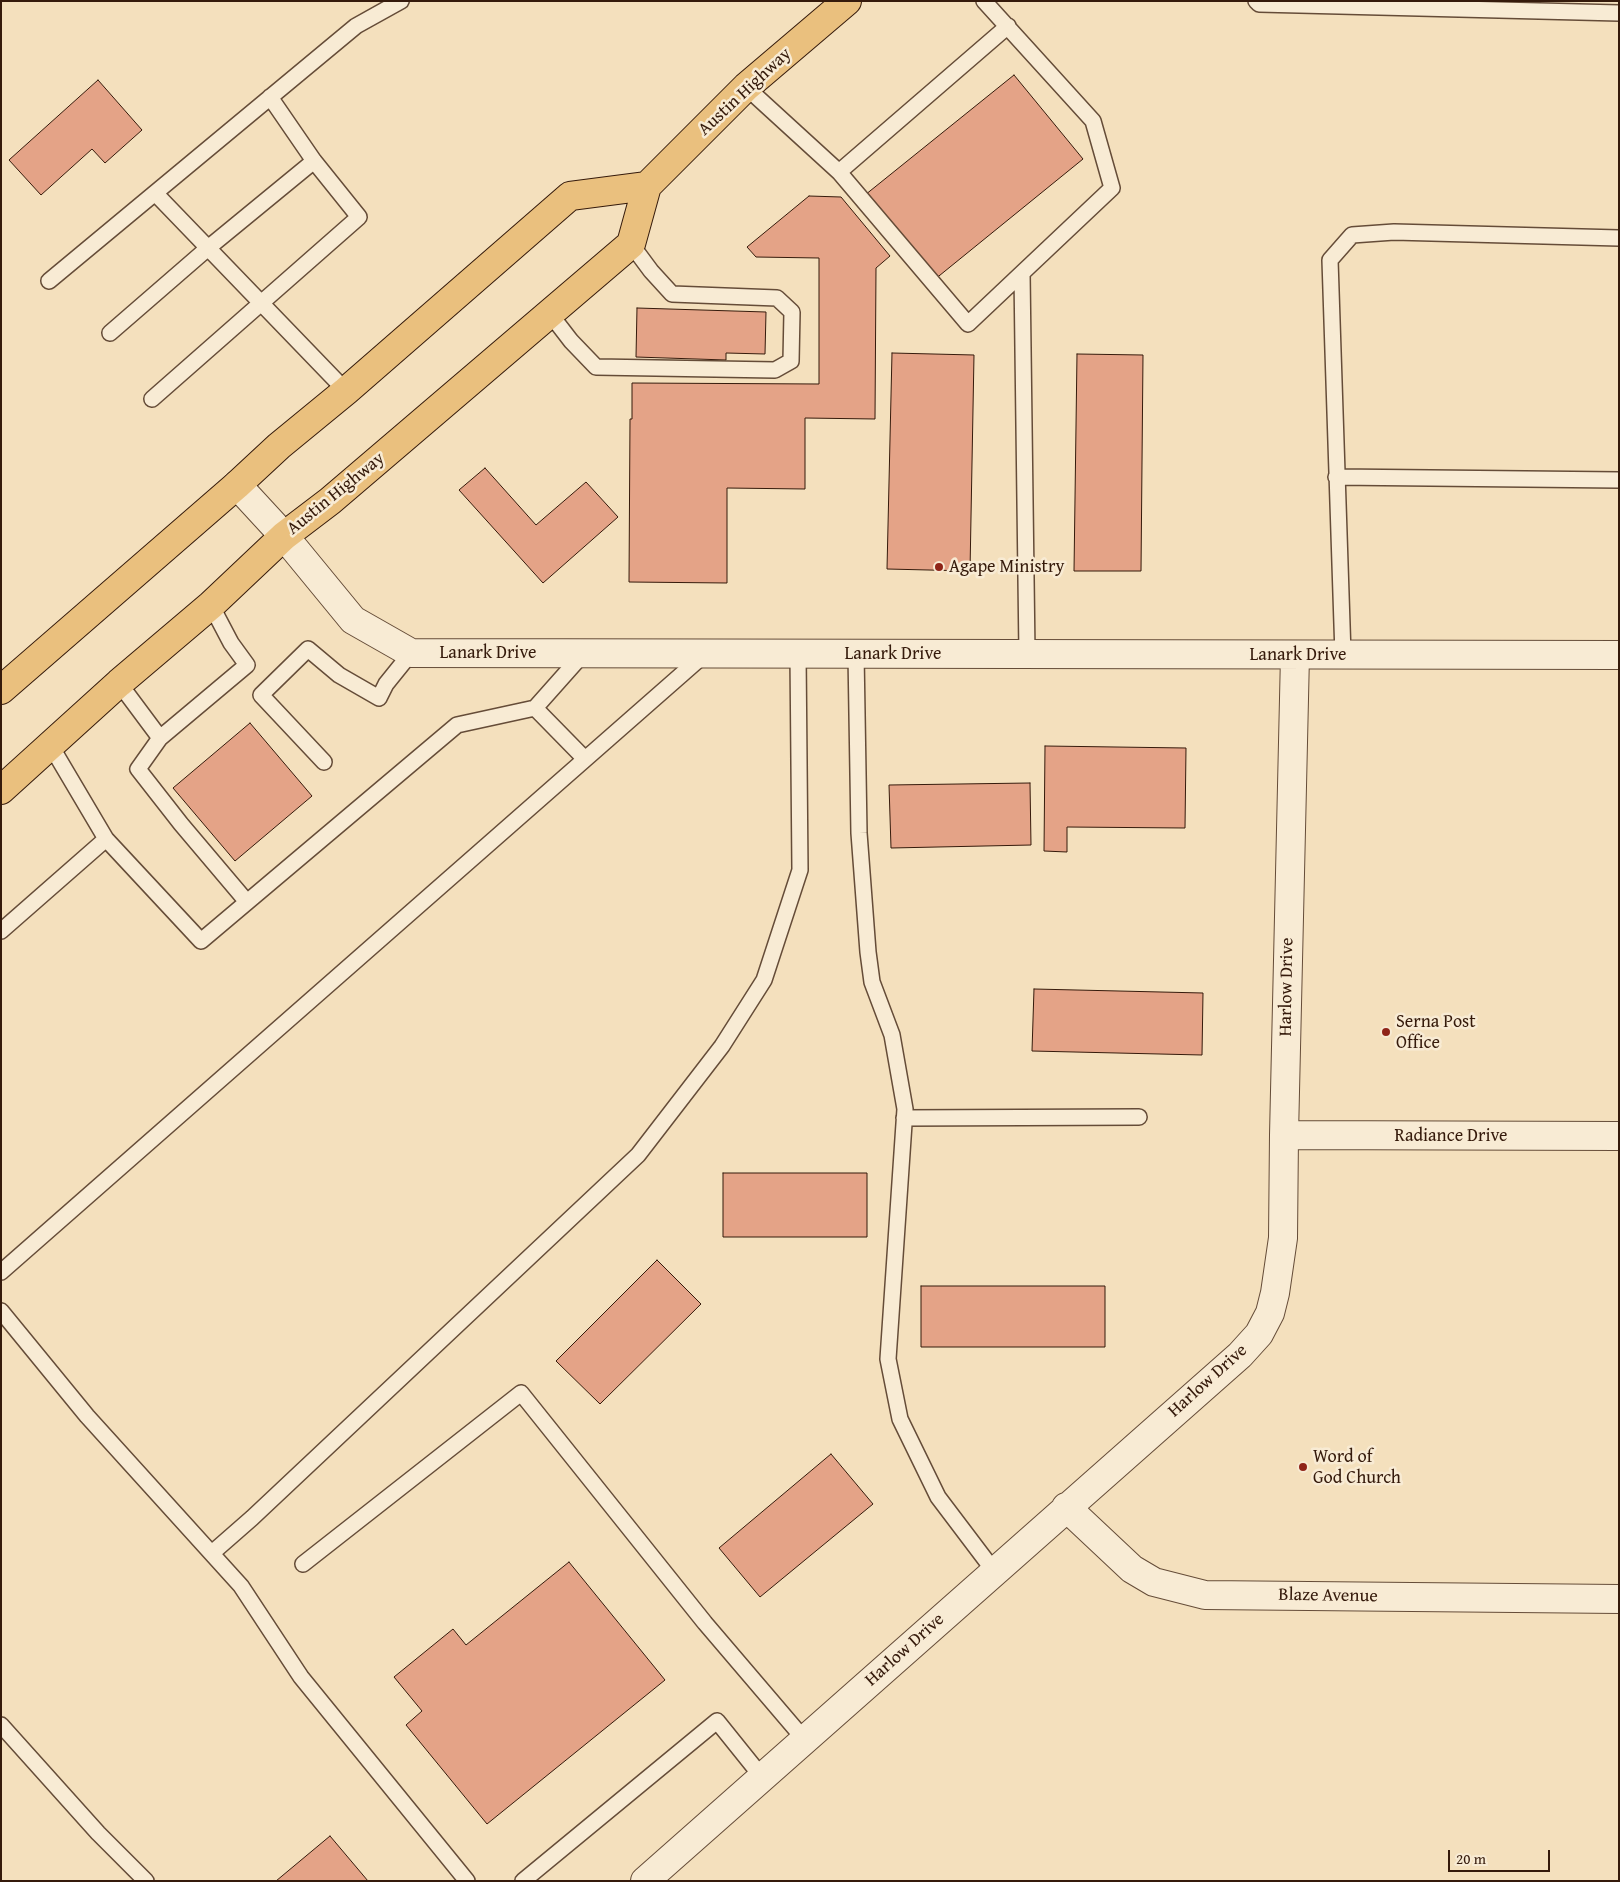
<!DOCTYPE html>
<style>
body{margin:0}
#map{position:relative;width:1620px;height:1882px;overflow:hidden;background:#f4e0bd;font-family:"Gentium Book Plus",serif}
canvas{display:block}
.frame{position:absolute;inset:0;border:2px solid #351a0b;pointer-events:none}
.scale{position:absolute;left:1448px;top:1850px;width:102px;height:22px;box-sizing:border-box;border:2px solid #351a0b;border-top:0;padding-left:6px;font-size:15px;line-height:18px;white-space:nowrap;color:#351a0b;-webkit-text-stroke:4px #f8ebd4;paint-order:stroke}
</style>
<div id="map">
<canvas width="1620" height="1882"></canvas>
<div class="frame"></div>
<div class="scale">20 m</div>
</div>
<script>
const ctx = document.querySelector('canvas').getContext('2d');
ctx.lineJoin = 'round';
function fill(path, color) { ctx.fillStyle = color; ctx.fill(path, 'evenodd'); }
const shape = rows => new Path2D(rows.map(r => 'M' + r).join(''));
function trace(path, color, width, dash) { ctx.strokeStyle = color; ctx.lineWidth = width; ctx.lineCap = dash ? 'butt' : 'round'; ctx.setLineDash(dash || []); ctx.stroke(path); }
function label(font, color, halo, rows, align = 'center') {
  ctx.font = font + ' "Gentium Book Plus",serif'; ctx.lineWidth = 5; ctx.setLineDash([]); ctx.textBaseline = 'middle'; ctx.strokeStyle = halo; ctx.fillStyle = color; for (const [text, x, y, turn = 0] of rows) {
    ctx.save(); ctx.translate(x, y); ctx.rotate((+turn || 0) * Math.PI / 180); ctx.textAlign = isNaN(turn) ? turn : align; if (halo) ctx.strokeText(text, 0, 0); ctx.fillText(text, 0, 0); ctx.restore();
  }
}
const building = shape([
 [1014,75,1083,159,934,280,865,195,1014,75],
 [98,80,142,130,105,163,92,149,41,195,9,160,98,80],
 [809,196,841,197,890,256,876,268,875,419,805,418,805,489,727,488,727,583,629,582,630,419,632,419,632,383,819,384,819,258,756,257,747,247,809,196],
 [637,308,766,312,765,354,726,353,726,360,636,357,637,308],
 [892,353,974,355,970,571,887,569,892,353],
 [1077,354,1143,355,1141,571,1074,571,1077,354],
 [485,468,536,525,586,482,618,517,543,583,459,490,485,468],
 [250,723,312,796,235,861,173,788,250,723],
 [1045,746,1186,748,1185,828,1067,827,1067,852,1044,851,1045,746],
 [1030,783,1031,845,891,848,889,785,1030,783],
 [1034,989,1203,993,1202,1055,1032,1051,1034,989],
 [723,1173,867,1173,867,1237,723,1237,723,1173],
 [657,1260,701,1304,600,1404,556,1361,657,1260],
 [921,1286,1105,1286,1105,1347,921,1347,921,1286],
 [831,1454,873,1504,760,1597,719,1548,831,1454],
 [569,1562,665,1680,487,1824,406,1725,422,1711,394,1677,453,1629,466,1645,569,1562],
 [330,1836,368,1881,276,1881,330,1836]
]);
const lane = shape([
 [1256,1,1259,4,1619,13],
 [746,87,839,172,968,324,1112,188,1093,121,984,1],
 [839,172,1008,26],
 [155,193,346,391],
 [1022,273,1027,654],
 [49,281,356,26,401,1],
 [551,315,571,341,596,367,775,370,791,361,792,312,777,298,672,294,651,271,631,244],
 [110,333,208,248,314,161],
 [152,399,359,217,314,161,270,97],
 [1336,477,1619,480],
 [211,605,231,643,247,665,160,738,138,769,181,824,247,902],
 [856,654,859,833,868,952,872,982,892,1035,905,1109,888,1359,900,1419,938,1497,994,1571],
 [1343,655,1330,260,1352,235,1394,232,1619,238],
 [119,683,160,738],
 [535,708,585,759],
 [51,746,106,839,201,941,457,725,535,708,583,654],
 [324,762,261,695,308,649,339,675,379,698,386,684,411,653],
 [1,931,106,839],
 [904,1118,1139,1117],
 [1,1272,705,654],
 [1,1311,87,1416,241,1586,301,1677,467,1881],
 [212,1553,252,1518,638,1155,722,1046,764,980,800,870,798,654],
 [303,1564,521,1393,705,1623,804,1739],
 [1,1725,98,1833,146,1881],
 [523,1881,717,1721,762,1777]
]);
const street = shape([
 [237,485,284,536,353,620,411,653,1619,655],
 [1284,1135,1619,1136],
 [1066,1507,1132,1569,1154,1582,1205,1595,1619,1599],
 [645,1881,1240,1355,1259,1334,1270,1313,1275,1293,1283,1238,1284,1135,1295,655]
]);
const primary = shape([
 [1,690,237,485,279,446,346,391,570,196,647,186],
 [1,790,119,683,211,605,284,536,330,501,631,244,647,186,746,87,847,1]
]);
const markers = [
 [939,567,5,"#8f2418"],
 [1386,1032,5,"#8f2418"],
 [1303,1467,5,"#8f2418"]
];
const streetNames = [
 ["Austin Highway",745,92,-43],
 ["Austin Highway",336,494,-39],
 ["Lanark Drive",488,653],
 ["Lanark Drive",893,654],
 ["Lanark Drive",1298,655],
 ["Harlow Drive",1287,987,-89],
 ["Radiance Drive",1451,1136],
 ["Harlow Drive",1208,1381,-42],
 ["Blaze Avenue",1328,1596,1],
 ["Harlow Drive",905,1650,-42]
];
const poiNames = [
 ["Agape Ministry",949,567],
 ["Serna Post",1396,1022],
 ["Office",1396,1043],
 ["Word of",1313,1457],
 ["God Church",1313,1478]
];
fill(building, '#e4a387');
trace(building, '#351a0b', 1);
trace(lane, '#654c38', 18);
trace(street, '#654c38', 30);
trace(primary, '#351a0b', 30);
trace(lane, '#f8ebd4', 15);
trace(street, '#f8ebd4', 28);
trace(primary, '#eac07e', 28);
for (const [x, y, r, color] of markers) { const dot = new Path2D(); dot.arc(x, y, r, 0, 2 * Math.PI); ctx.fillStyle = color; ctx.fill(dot); trace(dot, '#f8ebd4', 2); }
label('18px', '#351a0b', '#f8ebd4', streetNames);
label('18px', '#351a0b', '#f8ebd4', poiNames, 'left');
</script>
